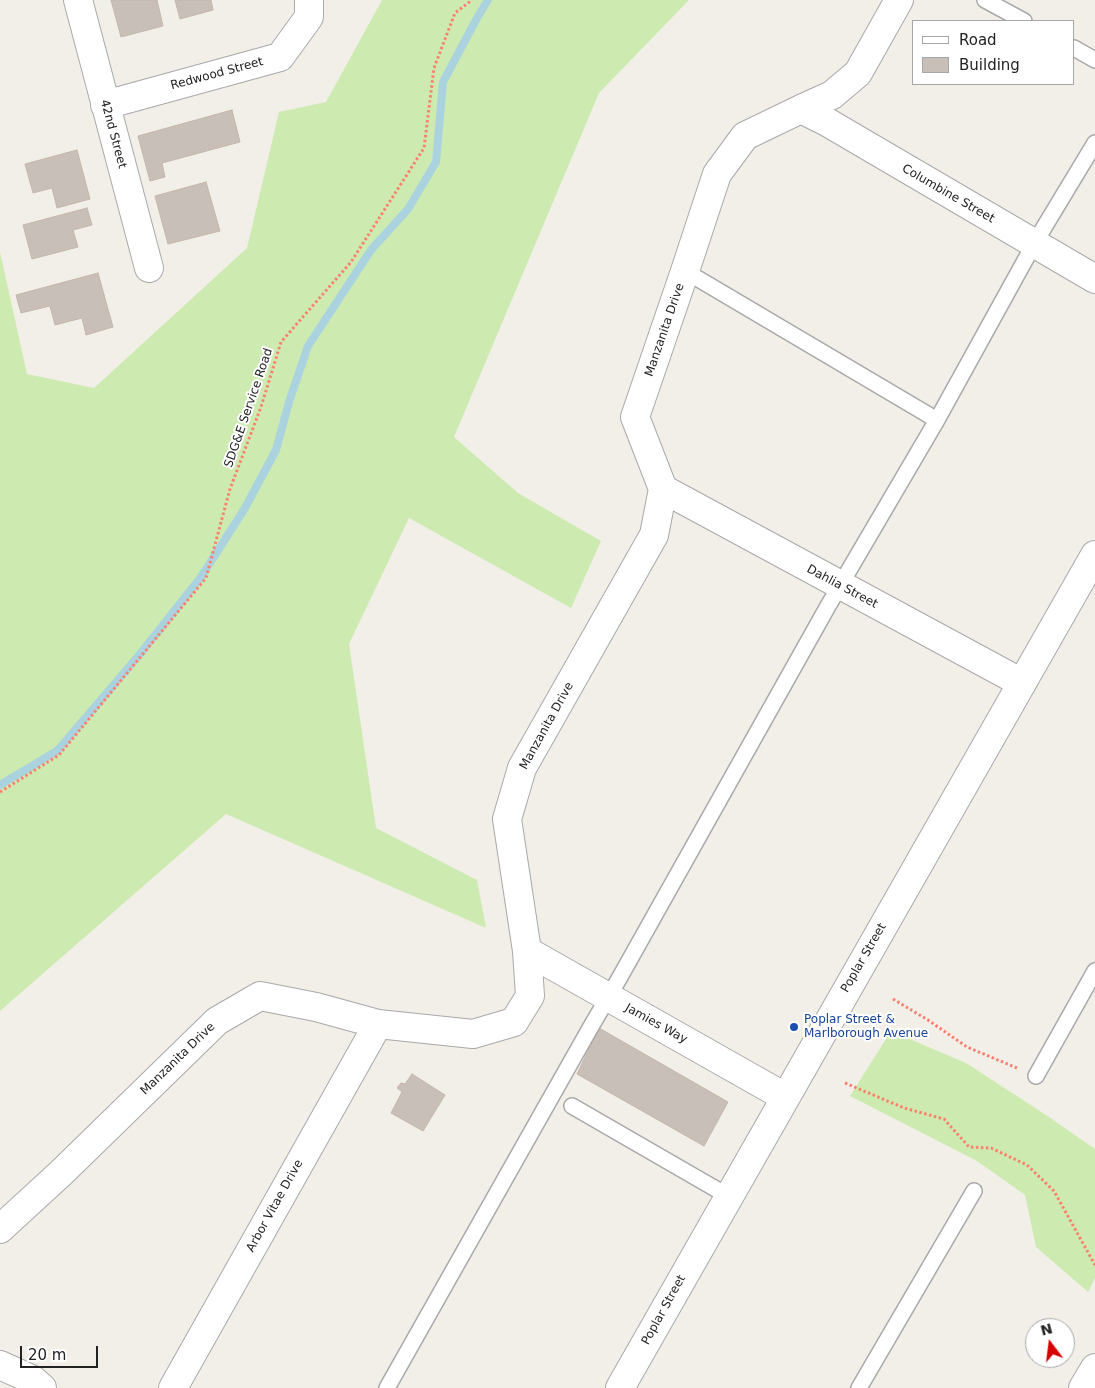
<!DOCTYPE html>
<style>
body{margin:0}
#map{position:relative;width:1095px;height:1388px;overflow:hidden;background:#f2efe9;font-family:"DejaVu Sans",sans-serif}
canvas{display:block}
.legend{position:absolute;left:912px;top:20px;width:162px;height:65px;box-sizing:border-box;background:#fff;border:1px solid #a7a7a7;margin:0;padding:6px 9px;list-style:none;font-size:15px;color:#222}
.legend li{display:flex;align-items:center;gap:10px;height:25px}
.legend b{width:25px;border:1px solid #a7a7a7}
.north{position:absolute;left:1025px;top:1318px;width:50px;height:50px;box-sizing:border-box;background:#fff;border:1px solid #a7a7a7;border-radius:50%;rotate:345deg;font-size:14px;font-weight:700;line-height:20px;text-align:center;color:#222}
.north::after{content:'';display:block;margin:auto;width:18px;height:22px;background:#d40000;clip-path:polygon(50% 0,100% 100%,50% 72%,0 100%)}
.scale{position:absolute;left:20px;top:1346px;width:78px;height:22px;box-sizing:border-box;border:2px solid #222;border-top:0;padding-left:6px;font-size:15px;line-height:18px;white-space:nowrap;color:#222;-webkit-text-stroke:4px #fff;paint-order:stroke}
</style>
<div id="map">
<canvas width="1095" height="1388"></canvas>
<ul class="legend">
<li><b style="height:6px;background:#fff"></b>Road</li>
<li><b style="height:14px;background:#c7bfb8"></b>Building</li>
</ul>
<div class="north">N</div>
<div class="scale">20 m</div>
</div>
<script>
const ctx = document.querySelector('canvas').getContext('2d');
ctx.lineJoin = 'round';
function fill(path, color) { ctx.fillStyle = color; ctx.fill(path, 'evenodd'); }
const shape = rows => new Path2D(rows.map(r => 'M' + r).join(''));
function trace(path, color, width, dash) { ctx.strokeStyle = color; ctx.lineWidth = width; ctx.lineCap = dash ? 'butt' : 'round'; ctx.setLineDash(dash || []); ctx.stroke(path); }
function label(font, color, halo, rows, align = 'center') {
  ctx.font = font + ' "DejaVu Sans",sans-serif'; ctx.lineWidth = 4; ctx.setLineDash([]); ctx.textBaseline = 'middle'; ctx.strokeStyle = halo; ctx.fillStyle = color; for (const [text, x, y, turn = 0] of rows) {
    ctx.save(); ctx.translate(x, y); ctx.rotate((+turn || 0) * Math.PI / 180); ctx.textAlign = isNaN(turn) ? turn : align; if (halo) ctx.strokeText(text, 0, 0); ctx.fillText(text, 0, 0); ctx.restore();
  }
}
const grass = shape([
 [382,0,689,0,599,93,454,437,518,493,601,541,571,608,409,518,349,644,376,828,477,880,486,928,226,814,0,1011,0,252,27,374,94,388,247,248,279,112,326,102],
 [891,1031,966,1063,1046,1115,1095,1149,1095,1278,1088,1292,1036,1247,1025,1195,977,1161,850,1096]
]);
const stream = shape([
 [0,785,57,751,140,654,201,577,245,508,276,450,289,402,308,346,371,250,408,209,436,162,443,82,477,18,488,0]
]);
const building = shape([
 [111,0,157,0,163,26,121,37,111,0],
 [175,0,211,0,213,10,180,19,175,0],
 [232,110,240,142,162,163,165,177,150,181,138,136,232,110],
 [77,150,90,199,57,208,52,188,33,193,25,164,77,150],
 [206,182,220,231,168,244,155,196,206,182],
 [87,208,92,225,73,230,78,247,32,259,23,225,87,208],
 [98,273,113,327,86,335,82,318,55,325,50,306,21,313,16,295,98,273],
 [599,1028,728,1102,704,1146,577,1074,599,1028],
 [412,1074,445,1095,423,1131,391,1113,402,1092,397,1088,401,1083,405,1084,412,1074]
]);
const path = shape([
 [0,792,59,755,206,578,230,489,261,407,281,342,351,262,424,148,434,68,455,13,472,0],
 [893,999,928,1020,967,1047,1017,1068],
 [845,1083,904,1108,944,1119,969,1147,991,1148,1027,1165,1054,1191,1095,1265]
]);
const service = shape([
 [985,0,1024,21],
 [1074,48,1095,60],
 [685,271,937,420],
 [1036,1076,1095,971],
 [572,1106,728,1196],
 [387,1388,589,1030,620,977,828,606,937,420,1034,244,1095,143],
 [859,1388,974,1191]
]);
const minor = shape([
 [78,0,149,268],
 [105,105,280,57,309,17,309,0],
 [801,109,827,122,1095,279],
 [663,489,1022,683],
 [527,951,785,1097],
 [0,1229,61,1173,217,1021,260,996,316,1007,378,1024,473,1034,514,1022,530,996,527,951,507,819,522,768,654,535,663,489,635,417,685,271,717,174,745,136,801,109,832,95,858,73,899,0],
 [0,1365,33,1380,42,1388],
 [173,1388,378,1024],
 [1083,1388,1095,1368]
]);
const tertiary = shape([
 [620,1388,1095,555]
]);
const markers = [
 [794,1027,5,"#1a4fb4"]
];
const streetNames = [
 ["Redwood Street",217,74,-15],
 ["42nd Street",113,134,75],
 ["Columbine Street",948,194,30],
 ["Manzanita Drive",665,330,-71],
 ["SDG&E Service Road",249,408,-71],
 ["Dahlia Street",842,587,28],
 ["Manzanita Drive",547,726,-61],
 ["Poplar Street",864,958,-60],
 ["Jamies Way",656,1024,29],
 ["Manzanita Drive",178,1059,-44],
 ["Arbor Vitae Drive",275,1206,-61],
 ["Poplar Street",664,1310,-61]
];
const transitNames = [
 ["Poplar Street &",804,1020],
 ["Marlborough Avenue",804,1034]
];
fill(grass, '#cdebb0');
trace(stream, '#aad3df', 8);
fill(building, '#c7bfb8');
trace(building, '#c4b6ab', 1);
trace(service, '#a9a9a9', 18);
trace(minor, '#a9a9a9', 30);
trace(tertiary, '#a9a9a9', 30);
trace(path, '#fa8072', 3, [2.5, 2.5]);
trace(service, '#fff', 15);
trace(minor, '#fff', 28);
trace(tertiary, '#fff', 28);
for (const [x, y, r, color] of markers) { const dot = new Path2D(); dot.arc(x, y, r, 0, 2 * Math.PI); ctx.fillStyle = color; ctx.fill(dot); trace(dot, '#fff', 2); }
label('12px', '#222', '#fff', streetNames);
label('12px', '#164399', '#fff', transitNames, 'left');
</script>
